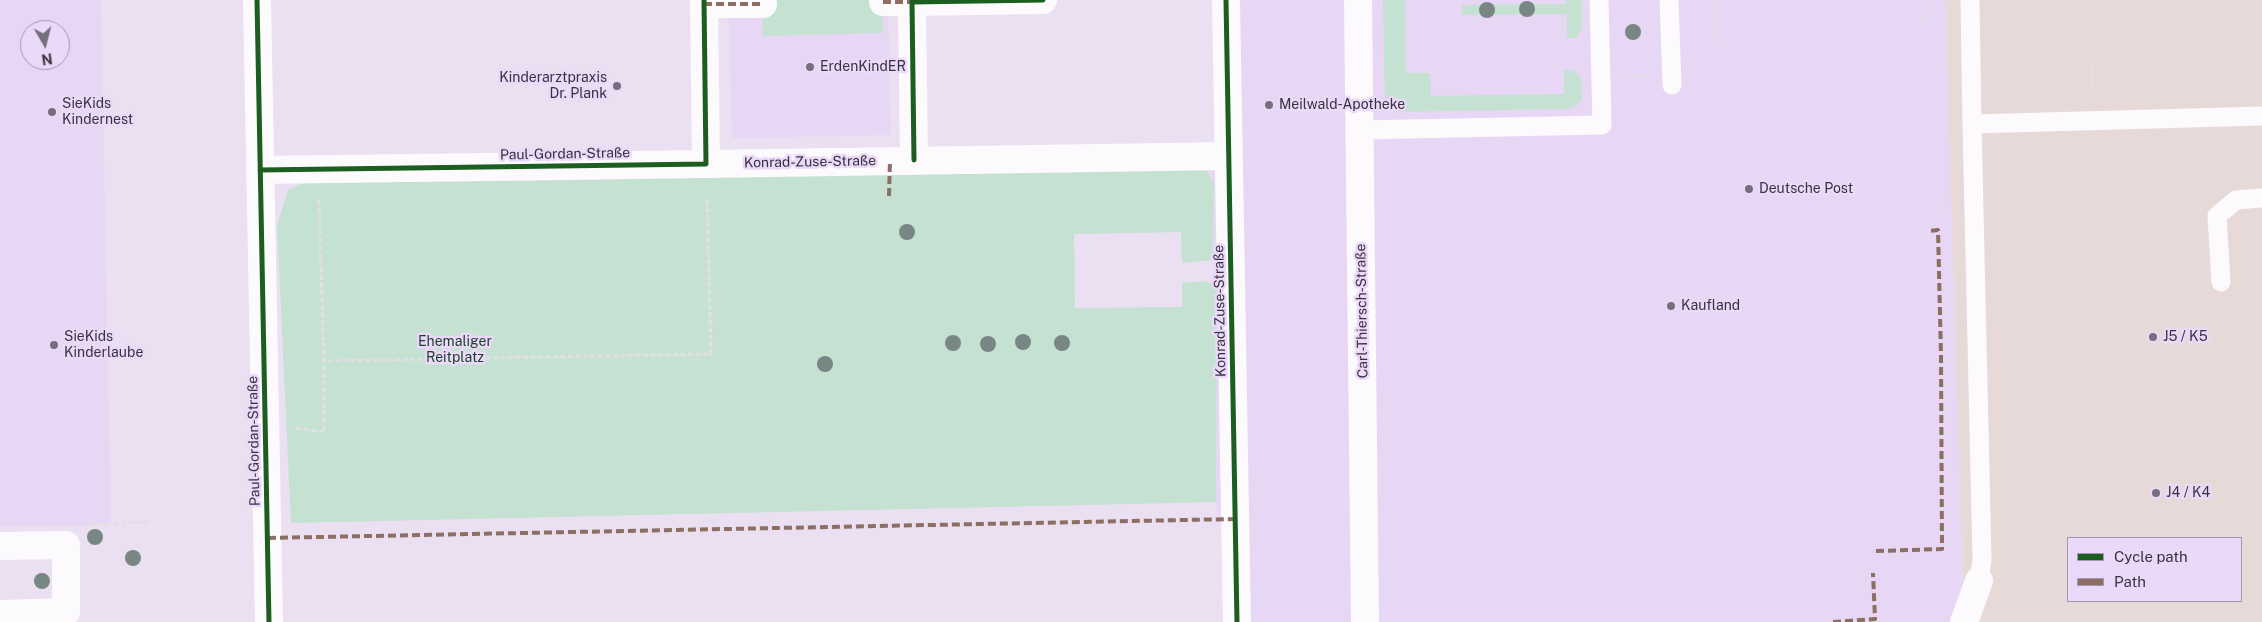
<!DOCTYPE html>
<meta charset="utf-8">
<style>
body{margin:0}
#map{position:relative;width:2262px;height:622px;overflow:hidden;background:#eae0f2;font-family:"Public Sans",sans-serif}
canvas{display:block}
.legend{position:absolute;left:2067px;top:537px;width:175px;height:65px;box-sizing:border-box;background:#ebd9f9;border:1px solid #a396ae;margin:0;padding:6px 9px;list-style:none;font-size:15px;color:#38313e}
.legend li{display:flex;align-items:center;gap:10px;height:25px}
.legend b{width:25px;border:1px solid #a396ae}
.north{position:absolute;left:20px;top:20px;width:50px;height:50px;box-sizing:border-box;background:#ebd9f9;border:1px solid #a396ae;border-radius:50%;rotate:172deg;font-size:14px;font-weight:700;line-height:20px;text-align:center;color:#38313e}
.north::after{content:'';display:block;margin:auto;width:18px;height:22px;background:#766e7d;clip-path:polygon(50% 0,100% 100%,50% 72%,0 100%)}
</style>
<div id="map">
<canvas width="2262" height="622"></canvas>
<ul class="legend">
<li><b style="height:6px;background:#1b5e20"></b>Cycle path</li>
<li><b style="height:6px;background:#8d6e63"></b>Path</li>
</ul>
<div class="north">N</div>
</div>
<script>
const ctx = document.querySelector('canvas').getContext('2d');
ctx.lineJoin = 'round';
function fill(path, color) { ctx.fillStyle = color; ctx.fill(path, 'evenodd'); }
const shape = rows => new Path2D(rows.map(r => 'M' + r).join(''));
function trace(path, color, width, dash) { ctx.strokeStyle = color; ctx.lineWidth = width; ctx.lineCap = dash ? 'butt' : 'round'; ctx.setLineDash(dash || []); ctx.stroke(path); }
function label(font, color, halo, rows, align = 'center') {
  ctx.font = font + ' "Public Sans",sans-serif'; ctx.lineWidth = 5; ctx.setLineDash([]); ctx.textBaseline = 'middle'; ctx.strokeStyle = halo; ctx.fillStyle = color; for (const [text, x, y, turn = 0] of rows) {
    ctx.save(); ctx.translate(x, y); ctx.rotate((+turn || 0) * Math.PI / 180); ctx.textAlign = isNaN(turn) ? turn : align; if (halo) ctx.strokeText(text, 0, 0); ctx.fillText(text, 0, 0); ctx.restore();
  }
}
const built = shape([
 [0,0,101,0,111,525,0,527],
 [30,30,60,30,60,60,30,60],
 [728,0,888,0,891,135,732,138],
 [1223,0,1945,0,1964,622,1241,622,1216,502,1217,285,1213,260,1214,185,1207,171,1226,157]
]);
const industrial = shape([
 [1945,0,2262,0,2262,622,1964,622],
 [2068,538,2241,538,2241,601,2068,601]
]);
const green = shape([
 [762,0,882,0,883,33,763,36],
 [1383,0,1405,0,1406,73,1430,73,1431,96,1564,94,1564,70,1573,71,1581,77,1582,100,1574,107,1565,109,1394,112,1385,104],
 [1566,0,1582,0,1582,29,1576,38,1567,38,1567,14,1462,15,1462,5,1566,4],
 [1194,165,1207,171,1214,185,1213,260,1182,263,1181,232,1074,234,1075,308,1182,307,1182,283,1204,281,1217,285,1216,502,291,523,277,225,288,190,302,183,585,180]
]);
const path = shape([
 [1713,0,1714,45],
 [1922,25,1925,19,1925,0],
 [1629,76,1645,75],
 [2093,92,2092,63,2096,62],
 [319,200,324,361,711,354,707,197],
 [296,428,324,432,324,361],
 [91,524,149,522]
]);
const service = shape([
 [1669,0,1672,85],
 [1970,0,1972,124],
 [1359,130,1602,125,1599,0],
 [2221,282,2217,216,2236,200,2262,198],
 [1979,581,1982,560,1972,124,2262,116]
]);
const minor = shape([
 [257,0,269,622],
 [1226,0,1237,622],
 [1358,0,1365,622],
 [883,2,912,2],
 [704,4,763,4],
 [914,160,912,2,1043,0],
 [706,164,1229,156],
 [260,170,706,164,704,0],
 [0,546,66,545,66,612,0,614],
 [1964,622,1979,581]
]);
const quiet = shape([
 [883,2,912,2],
 [704,4,763,4],
 [889,196,890,160],
 [268,538,1235,519],
 [1876,551,1942,549,1941,355,1938,230,1928,231],
 [1833,622,1875,619,1873,573]
]);
const cycleway = shape([
 [257,0,269,622],
 [1226,0,1237,622],
 [914,160,912,2,1043,0],
 [260,170,706,164,704,0]
]);
const trees = [
 [1527,9],
 [1487,10],
 [1633,32],
 [907,232],
 [1023,342],
 [953,343],
 [1062,343],
 [988,344],
 [825,364],
 [95,537],
 [133,558],
 [42,581]
];
const markers = [
 [810,67,5,"#766e7d"],
 [617,86,5,"#766e7d"],
 [1269,105,5,"#766e7d"],
 [52,112,5,"#766e7d"],
 [1749,189,5,"#766e7d"],
 [1671,306,5,"#766e7d"],
 [2153,337,5,"#766e7d"],
 [54,345,5,"#766e7d"],
 [2156,493,5,"#766e7d"]
];
const poiNames = [
 ["ErdenKindER",820,67],
 ["Kinderarztpraxis",607,78,"right"],
 ["Dr. Plank",607,94,"right"],
 ["SieKids",62,104],
 ["Kindernest",62,120],
 ["Meilwald-Apotheke",1279,105],
 ["Deutsche Post",1759,189],
 ["Kaufland",1681,306],
 ["SieKids",64,337],
 ["Kinderlaube",64,353],
 ["J5 / K5",2163,337],
 ["J4 / K4",2166,493]
];
const streetNames = [
 ["Paul-Gordan-Straße",565,154,-1],
 ["Konrad-Zuse-Straße",810,162,-1],
 ["Konrad-Zuse-Straße",1220,311,-91],
 ["Carl-Thiersch-Straße",1362,311,-91],
 ["Paul-Gordan-Straße",254,441,-91]
];
const parkNames = [
 ["Ehemaliger",455,342],
 ["Reitplatz",455,358]
];
fill(built, '#e7d7f4');
fill(industrial, '#e8d9d9');
fill(green, '#c4e1d2');
trace(path, '#e2dfe4', 3, [5, 2.5]);
trace(service, '#fcfafd', 19);
trace(minor, '#fcfafd', 28);
trace(quiet, '#8d6e63', 4, [8, 4]);
trace(cycleway, '#1b5e20', 5);
ctx.fillStyle = '#788783';
for (const [x, y] of trees) { ctx.beginPath(); ctx.arc(x, y, 8, 0, 2 * Math.PI); ctx.fill(); }
for (const [x, y, r, color] of markers) { const dot = new Path2D(); dot.arc(x, y, r, 0, 2 * Math.PI); ctx.fillStyle = color; ctx.fill(dot); trace(dot, '#ebd9f9', 2); }
label('14px', '#38313e', '#ebd9f9', poiNames, 'left');
label('14px', '#38313e', '#ebd9f9', streetNames);
label('14px', '#1a3f28', '#ebd9f9', parkNames);
</script>
